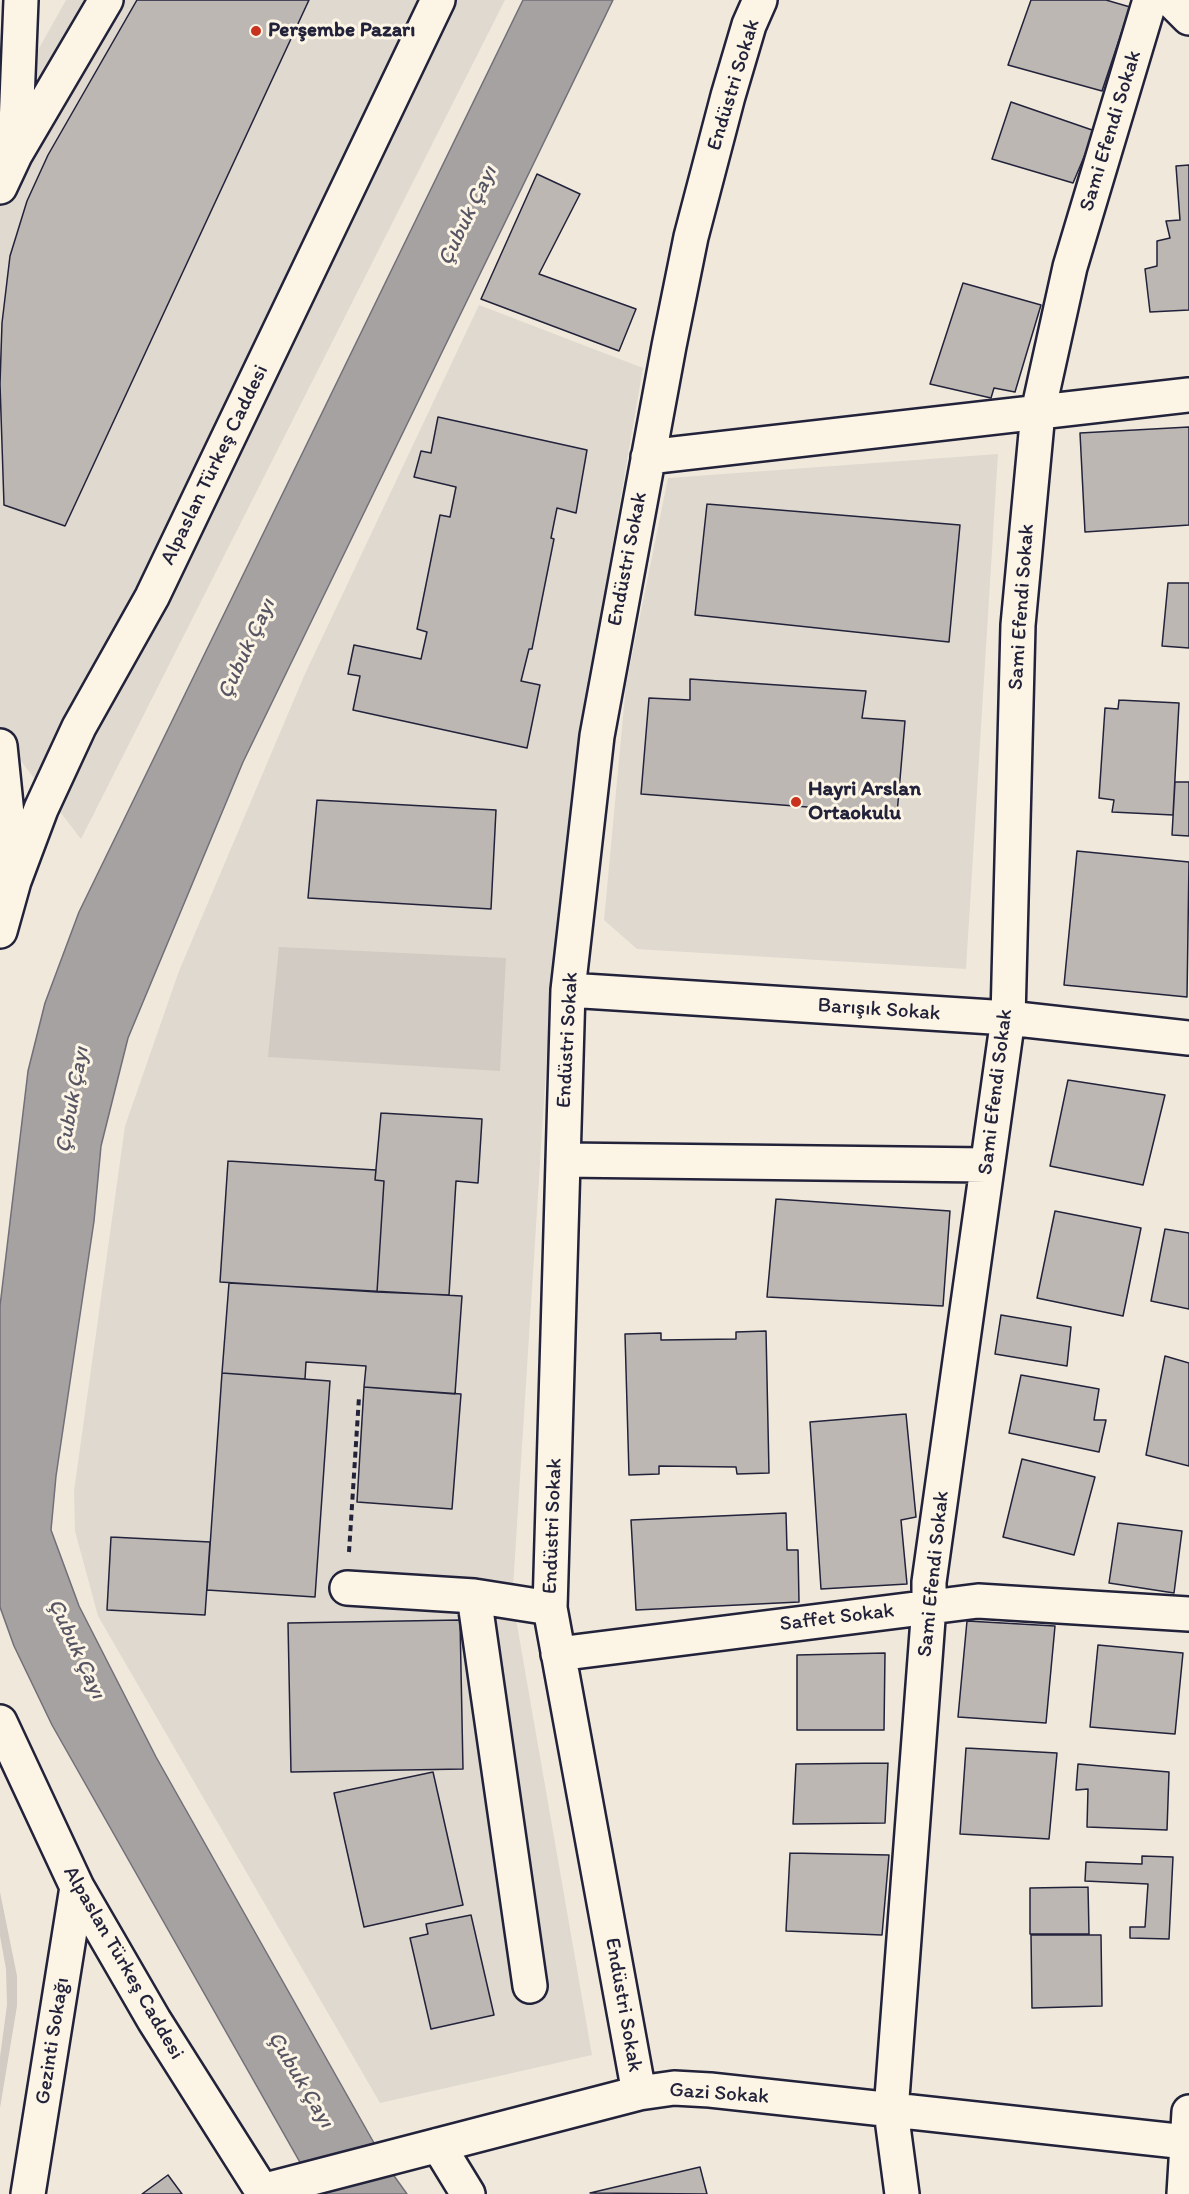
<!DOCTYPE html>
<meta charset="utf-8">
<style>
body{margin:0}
canvas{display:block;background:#efe8db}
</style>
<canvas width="1189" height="2194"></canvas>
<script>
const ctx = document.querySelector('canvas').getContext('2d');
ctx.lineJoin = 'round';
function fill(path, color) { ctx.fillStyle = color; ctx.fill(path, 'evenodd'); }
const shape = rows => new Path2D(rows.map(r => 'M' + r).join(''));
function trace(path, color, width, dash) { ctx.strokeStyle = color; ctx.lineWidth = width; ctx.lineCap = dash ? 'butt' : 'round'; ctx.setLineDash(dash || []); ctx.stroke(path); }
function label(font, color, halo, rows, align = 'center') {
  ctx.font = font + ' Itim,sans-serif'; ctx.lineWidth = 6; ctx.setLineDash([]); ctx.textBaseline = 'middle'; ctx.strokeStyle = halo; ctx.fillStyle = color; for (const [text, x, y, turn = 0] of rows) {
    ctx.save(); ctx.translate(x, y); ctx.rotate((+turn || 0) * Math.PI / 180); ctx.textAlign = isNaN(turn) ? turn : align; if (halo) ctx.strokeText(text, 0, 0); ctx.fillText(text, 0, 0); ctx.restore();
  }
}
const built = shape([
 [66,0,505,0,81,839,0,734,0,118],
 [479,305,643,368,574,769,551,990,513,1588,516,1619,592,2055,380,2103,98,1616,75,1531,74,1491,125,1126,179,971,304,676],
 [998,454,966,969,637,949,604,920,626,685,668,478]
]);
const green = shape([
 [279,947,506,958,500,1071,268,1057],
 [0,1892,17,1976,17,2006,0,2108,0,2057,7,2005,6,1969,0,1936]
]);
const water = shape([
 [523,0,613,0,243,762,128,1038,101,1146,94,1221,56,1476,51,1530,79,1606,156,1757,387,2166,407,2194,318,2194,52,1725,14,1646,0,1607,0,1306,28,1071,45,1003,79,912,523,0]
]);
const building = shape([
 [137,0,309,0,65,526,4,505,0,384,2,323,10,256,27,201,48,155,137,0],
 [1031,0,1106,0,1130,7,1102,91,1008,65,1031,0],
 [1011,102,1095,131,1073,183,992,159,1011,102],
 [1189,165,1189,310,1150,312,1145,269,1157,266,1157,241,1170,238,1166,221,1180,220,1176,166,1189,165],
 [537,174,580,194,539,274,636,309,619,351,481,299,537,174],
 [963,283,1041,305,1015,392,994,388,991,398,930,384,963,283],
 [438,417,587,450,576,513,557,508,551,538,554,539,532,649,529,649,521,681,540,685,527,748,353,710,360,676,348,674,354,645,421,659,427,632,417,629,440,515,450,517,456,487,414,477,421,451,431,453,438,417],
 [1189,427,1189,525,1085,532,1080,433,1189,427],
 [707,504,960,525,949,642,695,615,707,504],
 [1168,583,1189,583,1189,648,1162,646,1168,583],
 [690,679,866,691,862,718,905,721,897,814,641,794,649,698,690,700,690,679],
 [1119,700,1179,703,1173,815,1112,812,1114,800,1099,798,1105,708,1118,709,1119,700],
 [1175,782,1189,782,1189,836,1172,835,1175,782],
 [317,800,496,810,491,909,308,898,317,800],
 [1077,851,1189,862,1187,997,1064,985,1077,851],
 [1068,1080,1165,1095,1143,1185,1050,1166,1068,1080],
 [381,1113,482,1119,478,1183,456,1181,449,1295,377,1292,384,1181,375,1180,381,1113],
 [228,1161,376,1170,375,1180,384,1181,377,1292,220,1282,228,1161],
 [776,1199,950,1211,943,1306,767,1297,776,1199],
 [1055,1211,1141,1228,1123,1316,1037,1298,1055,1211],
 [1165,1229,1189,1233,1189,1309,1151,1301,1165,1229],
 [229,1283,462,1296,455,1394,364,1387,366,1366,306,1362,305,1379,222,1373,229,1283],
 [1001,1315,1071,1327,1067,1366,995,1354,1001,1315],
 [766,1331,769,1473,737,1474,736,1467,659,1466,659,1474,629,1475,625,1334,661,1333,661,1340,736,1339,736,1332,766,1331],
 [1165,1356,1189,1363,1189,1466,1146,1455,1165,1356],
 [222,1373,330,1381,315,1597,207,1590,222,1373],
 [1021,1375,1099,1389,1094,1420,1106,1420,1099,1452,1009,1433,1021,1375],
 [364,1387,461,1394,452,1509,357,1502,364,1387],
 [906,1414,916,1517,901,1520,907,1584,821,1589,810,1422,906,1414],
 [1022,1459,1095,1477,1074,1555,1003,1537,1022,1459],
 [786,1513,787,1550,798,1550,799,1602,636,1610,631,1520,786,1513],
 [1118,1523,1182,1531,1174,1593,1109,1583,1118,1523],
 [111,1537,210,1542,205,1615,107,1610,111,1537],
 [460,1620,463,1769,291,1772,288,1623,460,1620],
 [967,1621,1055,1626,1046,1723,958,1717,967,1621],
 [1098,1645,1183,1653,1175,1734,1090,1727,1098,1645],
 [885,1653,884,1730,797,1730,797,1655,885,1653],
 [966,1748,1057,1753,1049,1839,960,1834,966,1748],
 [888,1763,885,1823,793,1824,796,1764,888,1763],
 [1078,1764,1169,1772,1167,1830,1087,1827,1088,1789,1076,1790,1078,1764],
 [433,1772,463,1905,364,1927,334,1793,433,1772],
 [790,1853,889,1855,882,1935,786,1931,790,1853],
 [1142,1856,1173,1857,1169,1939,1130,1938,1130,1927,1145,1927,1148,1884,1085,1881,1086,1862,1142,1864,1142,1856],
 [1088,1887,1089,1934,1030,1934,1030,1888,1088,1887],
 [471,1915,494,2015,431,2029,410,1938,428,1934,426,1924,471,1915],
 [1031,1935,1101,1935,1102,2006,1032,2008,1031,1935],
 [700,2167,707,2194,590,2193,700,2167],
 [168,2175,182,2194,142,2194,168,2175]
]);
const path = shape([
 [349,1552,359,1397]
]);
const minor = shape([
 [1171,0,1189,18],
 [15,151,21,0],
 [0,187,15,155,106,0],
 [648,457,1189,395],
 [0,746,13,873],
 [0,931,14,881,41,809,79,727,152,597,438,0],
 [568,990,1008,1018,1189,1038],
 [563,1160,987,1165],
 [347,1588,474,1596,550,1608],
 [474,1596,530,1986],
 [558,1654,978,1601,1189,1614],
 [0,1722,77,1887,154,2020,264,2194],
 [639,2093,550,1608,568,990,597,736,669,346,691,237,728,96,749,25,760,0],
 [438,2145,468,2194],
 [262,2191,639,2093,674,2088,710,2090,1186,2142],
 [28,2194,77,1887],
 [902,2194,891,2111,929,1606,929,1582,1008,1018,1018,625,1038,412,1070,267,1150,0]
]);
const major = shape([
 [1184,2194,1189,2112]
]);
const markers = [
 [256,31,6,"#c8321e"],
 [796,802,6,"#c8321e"]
];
const poiNames = [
 ["Perşembe Pazarı",268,31],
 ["Hayri Arslan",808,790],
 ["Ortaokulu",808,814]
];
const streetNames = [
 ["Endüstri Sokak",734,85,-73],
 ["Sami Efendi Sokak",1111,131,-73],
 ["Alpaslan Türkeş Caddesi",215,465,-64],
 ["Endüstri Sokak",628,559,-79],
 ["Sami Efendi Sokak",1022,607,-86],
 ["Barışık Sokak",879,1010,4],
 ["Endüstri Sokak",568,1040,-87],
 ["Sami Efendi Sokak",996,1092,-83],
 ["Endüstri Sokak",553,1526,-88],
 ["Sami Efendi Sokak",934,1574,-84],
 ["Saffet Sokak",837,1618,-7],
 ["Alpaslan Türkeş Caddesi",123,1963,60],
 ["Endüstri Sokak",623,2005,80],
 ["Gezinti Sokağı",53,2041,-81],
 ["Gazi Sokak",719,2094,4]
];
const waterNames = [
 ["Çubuk Çayı",468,216,-64],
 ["Çubuk Çayı",247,649,-65],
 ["Çubuk Çayı",73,1100,-80],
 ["Çubuk Çayı",76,1649,65],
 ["Çubuk Çayı",300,2080,59]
];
fill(built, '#e0d9cf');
fill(green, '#d1cbc3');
fill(water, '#a6a2a2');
trace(water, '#716f79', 1.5);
fill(building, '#bcb7b3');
trace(building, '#22223b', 1.5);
trace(minor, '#22223b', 38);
trace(major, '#22223b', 38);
trace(path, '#22223b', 4, [6, 4.5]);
trace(minor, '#fcf5e5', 33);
trace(major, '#fcf5e5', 33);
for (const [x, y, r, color] of markers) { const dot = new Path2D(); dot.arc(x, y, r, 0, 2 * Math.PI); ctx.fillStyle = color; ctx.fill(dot); trace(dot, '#fcf5e5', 2); }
label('bold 21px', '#22223b', '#fcf5e5', poiNames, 'left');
label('21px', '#22223b', '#fcf5e5', streetNames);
label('italic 22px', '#575564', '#fcf5e5', waterNames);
</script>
